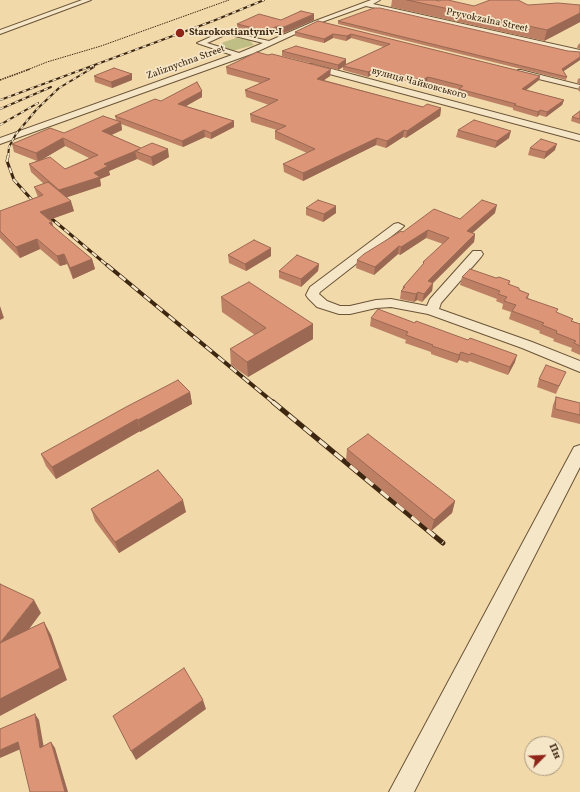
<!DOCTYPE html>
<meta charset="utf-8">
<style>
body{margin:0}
#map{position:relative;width:580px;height:792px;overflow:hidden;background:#f1d9aa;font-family:Vollkorn,serif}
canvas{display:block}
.north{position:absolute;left:524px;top:736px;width:40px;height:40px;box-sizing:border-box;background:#f6e6c8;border:1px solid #ac9a7f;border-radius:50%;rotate:66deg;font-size:11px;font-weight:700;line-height:16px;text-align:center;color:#3e2711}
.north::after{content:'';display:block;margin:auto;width:14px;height:18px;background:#8f2418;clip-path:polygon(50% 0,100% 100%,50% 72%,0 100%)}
</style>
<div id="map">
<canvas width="580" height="792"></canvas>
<div class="north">Пн</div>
</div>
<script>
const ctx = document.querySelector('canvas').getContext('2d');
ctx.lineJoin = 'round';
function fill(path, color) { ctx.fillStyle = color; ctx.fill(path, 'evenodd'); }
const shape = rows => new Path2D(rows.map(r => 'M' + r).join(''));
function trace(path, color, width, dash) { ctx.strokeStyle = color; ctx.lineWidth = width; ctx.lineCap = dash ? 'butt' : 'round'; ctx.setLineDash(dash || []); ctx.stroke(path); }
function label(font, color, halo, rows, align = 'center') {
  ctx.font = font + ' Vollkorn,serif'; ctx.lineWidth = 3.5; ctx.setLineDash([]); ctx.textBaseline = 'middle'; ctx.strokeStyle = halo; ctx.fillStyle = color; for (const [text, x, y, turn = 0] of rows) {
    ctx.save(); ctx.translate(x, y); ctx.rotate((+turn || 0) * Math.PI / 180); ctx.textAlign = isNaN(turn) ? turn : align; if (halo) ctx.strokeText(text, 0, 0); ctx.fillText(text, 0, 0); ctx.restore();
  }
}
const green = shape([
 [236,38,249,40,254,45,232,51,227,50,220,46,221,44,224,42]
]);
const pathFar1 = shape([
 [27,70,47,62,101,46,229,0]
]);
const path = shape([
 [0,80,30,69]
]);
const minor = shape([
 [82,0,91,0,0,34,0,30,82,0],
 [371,0,380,0,373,4,580,50,580,54,366,6,319,23,254,53,0,144,0,138,232,55,197,43,224,31,269,41,315,21,371,0],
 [227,34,263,43,239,53,207,43,227,34],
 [307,64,313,64,580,135,580,141,307,68,307,64],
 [518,70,521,70,580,85,580,89,518,74,518,70],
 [398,223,404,226,402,228,320,292,319,294,327,301,340,306,350,306,376,300,391,299,427,306,430,299,473,251,481,251,483,254,481,257,441,303,439,309,532,342,580,361,580,372,522,348,428,314,391,307,376,308,350,314,339,314,317,307,308,298,306,295,310,287,394,224,398,223],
 [580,445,580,467,414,792,389,792,574,447,580,445]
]);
const railFar3 = shape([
 [0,100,213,21,264,0],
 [0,109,51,87],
 [0,125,38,103],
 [8,157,9,147,16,134,37,109,59,88,94,67]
]);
const railFar2 = shape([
 [8,156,7,161,14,180,33,201,52,219,108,266]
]);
const railFar1 = shape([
 [107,265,274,403]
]);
const rail = shape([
 [273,402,443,543]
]);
const wall = shape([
 [392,0,435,0,474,6,528,5,580,5,580,22,544,41,391,7],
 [281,20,314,20,284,33,278,31,266,36,237,29,237,24],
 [318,21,540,76,539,80,526,90,564,100,562,105,546,117,539,115,537,117,513,110,513,108,458,93,458,89,427,82,422,85,374,73,368,77,343,70,343,67,338,70,282,56,282,51,346,64,384,47,351,38,346,41,333,38,324,43,295,36,295,32],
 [338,21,580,60,563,71,567,77,566,80,338,24],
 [580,43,580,49,577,48,578,45],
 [226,67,330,76,324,80,423,107,441,108,440,116,406,138,403,137,386,148,376,145,303,181,284,172,283,164,307,153,275,139,275,131,277,130,251,122,250,114,269,105,246,97,245,90,260,83,227,74],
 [132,74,132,80,112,88,95,82,94,76],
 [580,78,580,84,577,83,578,79],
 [579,86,580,86,580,92,578,90],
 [202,91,202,97,186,106,234,121,234,127,211,139,205,137,183,147,121,124,122,130,111,135,141,148,169,157,153,166,137,159,109,171,110,175,100,179,101,186,67,197,74,211,49,220,52,222,53,227,92,259,95,269,73,279,67,264,60,266,40,249,20,258,0,238,0,211,38,197,34,187,44,184,31,172,29,164,37,161,14,152,12,144,64,133,116,120,115,116,161,101],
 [65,146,89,158,65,169,41,160],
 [580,111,580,124,571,121,572,117],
 [458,130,509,138,495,148,456,137],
 [530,148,555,150,544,159,528,155],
 [306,208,336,213,323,222,306,215],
 [495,213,472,233,475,234,474,242,433,283,432,291,422,302,417,300,414,302,400,299,401,291,402,290,403,287,423,265,423,262,443,244,426,238,400,255,398,254,374,275,356,268,357,260,403,232,460,219],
 [228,255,271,256,246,271,229,263],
 [319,264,318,271,301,287,279,278,279,271],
 [462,277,496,278,510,281,509,285,519,290,529,294,528,298,556,313,573,319,572,321,580,324,580,355,571,351,572,348,553,341,554,339,539,333,540,331,509,319,511,312,502,309,503,304,496,301,497,299,460,285],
 [221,297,313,324,313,339,248,377,231,365,230,349,255,335,222,312],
 [371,318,515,362,508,375,469,361,468,363,459,360,457,363,431,354,431,352,405,343,406,340,370,326],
 [539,379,562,380,556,394,537,387],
 [190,392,192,404,140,432,140,431,56,479,46,466,41,454],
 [556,397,580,403,580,424,551,417,553,405],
 [347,449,455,501,452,513,431,531,346,460],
 [91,509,186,512,119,553,95,521]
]);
const shadedWall = shape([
 [580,13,580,22,544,41,547,30],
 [314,14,314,20,284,33,284,27],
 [278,26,278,31,266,36,266,31],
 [333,34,333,38,324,43,324,39],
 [351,34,351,38,346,41,347,36],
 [580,57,580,60,561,73,562,69],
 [346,59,346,64,343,66,343,67,338,70,338,65],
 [331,69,330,76,317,85,317,79],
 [375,69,374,73,368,77,368,72],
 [132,74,132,80,112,88,111,82],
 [540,76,539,80,521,94,522,89],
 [428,77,427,82,422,85,422,80],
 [202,91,202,97,179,110,178,104],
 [564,100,562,105,546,117,547,112],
 [441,108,440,116,406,138,407,131],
 [540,110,539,115,537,117,538,112],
 [234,121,234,127,211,139,211,133],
 [121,122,122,130,103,139,102,131],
 [204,130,205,137,183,147,182,141],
 [404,130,403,137,386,148,387,141],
 [511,131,509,138,495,148,497,141],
 [63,138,65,146,38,162,36,153],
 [377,138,376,145,303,181,303,173],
 [557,144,555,150,544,159,546,152],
 [168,149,169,157,153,166,151,157],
 [135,151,137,159,109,171,110,175,100,179,101,186,62,199,59,190,94,173,104,164],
 [71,201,74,211,43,222,40,212],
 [497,205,495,213,466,239,467,231],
 [336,206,336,213,323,222,324,214],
 [52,222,55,232,49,223],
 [428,230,426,238,400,255,401,247],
 [475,234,474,242,427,289,428,281],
 [37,239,40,249,20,258,16,247],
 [399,246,398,254,374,275,375,267],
 [271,248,271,256,246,271,245,264],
 [64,254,67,264,60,266,57,256],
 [92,259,95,269,73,279,70,268],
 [319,264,318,271,301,287,301,279],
 [433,283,432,291,422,302,424,294],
 [418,292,417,300,414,302,416,294],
 [0,306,4,318,0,320],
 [313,324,313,339,248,377,247,362],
 [461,352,459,360,457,363,459,355],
 [517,355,515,362,508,375,510,367],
 [190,392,192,404,140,432,138,420],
 [137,419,140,431,56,479,52,467],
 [183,500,186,512,119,553,115,542],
 [455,501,452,513,431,531,434,520],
 [34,600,41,613,9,656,0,643],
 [44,622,51,635,67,680,0,716,0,699],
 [203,700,206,709,136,760,131,751],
 [35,714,39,720,45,754,40,748],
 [18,742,23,748,0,758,0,750],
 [51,742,55,748,68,792,65,792]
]);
const building = shape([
 [407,0,435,0,439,1,441,0,448,0,474,6,490,0,518,0,528,5,558,3,580,5,580,13,547,30,407,0],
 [374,8,380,8,568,51,580,52,580,57,562,69,567,77,338,21,374,8],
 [301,11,314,14,284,27,278,26,266,31,237,24,259,14,281,20,301,11],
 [318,21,540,76,522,89,564,100,547,112,540,110,538,112,514,105,516,104,459,89,463,86,428,77,422,80,375,69,368,72,343,66,390,44,351,34,347,36,333,34,324,39,295,32,318,21],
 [296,46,346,59,338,65,282,51,296,46],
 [257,52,268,55,272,54,331,69,317,79,423,107,427,104,441,108,407,131,404,130,387,141,377,138,303,173,283,164,315,149,275,131,286,126,250,114,278,100,245,90,270,79,226,67,257,52],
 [114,68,132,74,111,82,94,76,114,68],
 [197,82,202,91,178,104,234,121,211,133,204,130,182,141,115,116,155,99,161,101,197,82],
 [580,111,580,119,572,117,580,111],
 [103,116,121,122,102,131,141,148,152,143,168,149,151,157,135,151,140,149,104,164,108,166,94,173,100,177,59,190,29,164,50,157,65,169,98,155,63,138,36,153,12,144,50,128,64,133,103,116],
 [474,120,511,131,497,141,458,130,474,120],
 [541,139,557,144,546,152,530,148,541,139],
 [48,182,71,201,40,212,52,222,49,223,92,259,70,268,64,254,57,256,37,239,16,247,0,231,0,211,43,195,34,187,48,182],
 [318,200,336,206,324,214,306,208,318,200],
 [482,200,497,205,467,231,475,234,428,281,433,283,424,294,418,292,416,294,401,291,405,287,403,287,424,263,423,262,449,238,428,230,401,247,399,246,375,267,357,260,364,254,401,231,403,232,434,209,460,219,482,200],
 [254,240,271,248,245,264,228,255,254,240],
 [297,255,319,264,301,279,279,271,297,255],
 [470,269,496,278,499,277,510,281,508,284,519,288,519,290,529,294,526,298,558,309,556,312,573,319,571,321,580,324,580,346,574,343,576,341,556,333,557,331,542,325,544,323,512,311,516,305,504,301,507,297,498,294,500,291,462,277,470,269],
 [249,282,313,324,247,362,230,349,266,328,221,297,249,282],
 [378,309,415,323,416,321,468,340,470,338,517,355,510,367,471,353,470,355,461,352,459,355,432,346,433,345,406,335,408,332,371,318,378,309],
 [546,365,566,372,559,386,539,379,546,365],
 [178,380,190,392,138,420,137,419,52,467,41,454,126,407,178,380],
 [556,397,580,403,580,415,555,409,556,397],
 [368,434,455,501,434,520,347,449,368,434],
 [158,470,183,500,115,542,91,509,158,470],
 [0,584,34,600,0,643,44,622,60,668,0,699,0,584],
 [184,668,203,700,131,751,113,716,184,668],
 [35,714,40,748,51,742,65,792,30,792,18,742,0,750,0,729,35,714]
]);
const markers = [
 [180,33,5,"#8f2418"]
];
const farStreetnames = [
 ["Pryvokzalna Street",487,21,12],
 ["Zaliznychna Street",186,63,-20],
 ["вулиця Чайковського",419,84,15]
];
const farPoinames = [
 ["Starokostiantyniv-I",189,33]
];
fill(green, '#bebe85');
trace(minor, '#6b5437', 2);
trace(pathFar1, '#3e2711', 1, [1.5, 1]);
trace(path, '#3e2711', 1.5, [1.5, 1]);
fill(minor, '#f6e6c8');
trace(railFar3, '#3e2711', 2);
trace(railFar2, '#3e2711', 3);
trace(railFar1, '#3e2711', 4);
trace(rail, '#3e2711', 5);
trace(railFar3, '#f6e6c8', 1.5, [4]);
trace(railFar2, '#f6e6c8', 2, [6]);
trace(railFar1, '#f6e6c8', 2.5, [8]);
trace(rail, '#f6e6c8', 3.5, [10]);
fill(wall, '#bd8065');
fill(shadedWall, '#9a6853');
fill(building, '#dc9576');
trace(building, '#9a6853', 1);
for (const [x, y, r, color] of markers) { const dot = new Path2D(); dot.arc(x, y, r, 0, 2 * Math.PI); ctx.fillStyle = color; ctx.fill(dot); trace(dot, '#f6e6c8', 1.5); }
label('10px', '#3e2711', '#f6e6c8', farStreetnames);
label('bold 10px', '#3e2711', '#f6e6c8', farPoinames, 'left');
</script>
